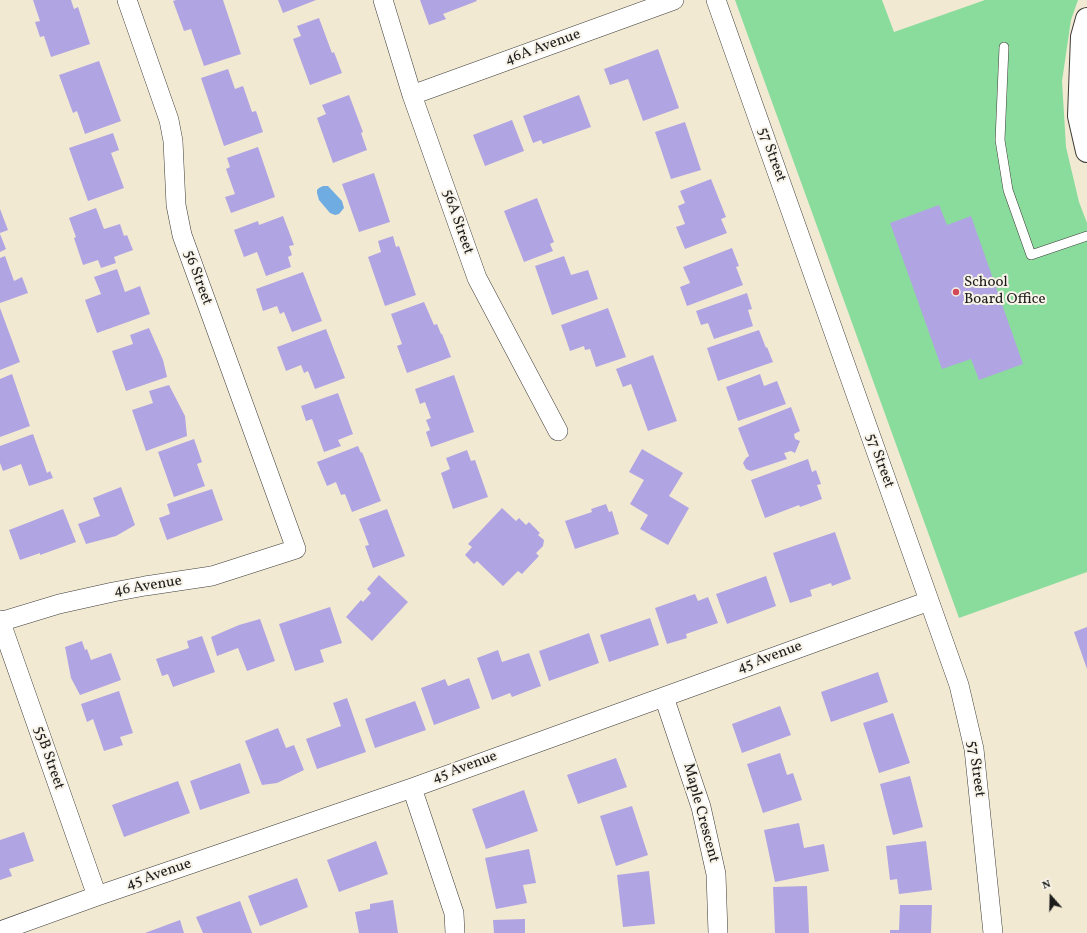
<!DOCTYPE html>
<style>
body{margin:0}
#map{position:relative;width:1087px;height:933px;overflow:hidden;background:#f2e9d3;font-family:Vollkorn,serif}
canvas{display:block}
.north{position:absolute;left:1031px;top:877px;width:40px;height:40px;-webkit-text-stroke:3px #f7f3e8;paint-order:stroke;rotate:340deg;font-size:11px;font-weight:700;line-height:16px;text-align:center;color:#1c1c1c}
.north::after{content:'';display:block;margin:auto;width:14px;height:18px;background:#1c1c1c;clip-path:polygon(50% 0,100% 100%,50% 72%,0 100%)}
</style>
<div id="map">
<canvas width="1087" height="933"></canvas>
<div class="north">N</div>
</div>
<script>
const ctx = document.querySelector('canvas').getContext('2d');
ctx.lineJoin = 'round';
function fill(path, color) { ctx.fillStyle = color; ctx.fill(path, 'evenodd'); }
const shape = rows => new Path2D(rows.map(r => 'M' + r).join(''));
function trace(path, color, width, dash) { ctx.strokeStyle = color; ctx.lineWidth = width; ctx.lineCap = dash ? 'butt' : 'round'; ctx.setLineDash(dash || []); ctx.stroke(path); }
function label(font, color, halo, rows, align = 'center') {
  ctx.font = font + ' Vollkorn,serif'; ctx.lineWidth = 4; ctx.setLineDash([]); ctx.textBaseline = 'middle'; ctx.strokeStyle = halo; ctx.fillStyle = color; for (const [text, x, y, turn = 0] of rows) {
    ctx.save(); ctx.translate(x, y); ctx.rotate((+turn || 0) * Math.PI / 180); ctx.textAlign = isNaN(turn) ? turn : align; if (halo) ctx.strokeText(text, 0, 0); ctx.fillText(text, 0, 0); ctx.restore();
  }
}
const green = shape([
 [735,0,882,0,894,32,985,0,1078,0,1071,20,1062,81,1066,147,1079,202,1087,223,1087,572,959,618]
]);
const water = shape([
 [323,186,328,186,342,201,344,208,339,214,335,215,330,213,319,200,317,193,317,190,319,188]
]);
const building = shape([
 [33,0,71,0,74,9,78,7,90,44,51,57,44,36,40,37,35,22,40,21],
 [176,0,223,0,241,54,204,66,191,29,184,31,173,1],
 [278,0,316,0,283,13],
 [420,0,476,0,477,1,443,14,446,19,429,25],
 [319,18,332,53,334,52,342,73,310,85,293,39,301,36,297,26],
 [658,49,679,108,643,121,628,79,610,85,604,69],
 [99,61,121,121,85,134,77,111,73,113,59,75],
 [228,69,235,89,243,86,252,112,256,111,263,132,224,146,201,78],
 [349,95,363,132,361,133,367,150,333,163,317,118,326,114,322,105],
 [579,95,591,127,543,144,541,140,533,143,523,116],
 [512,120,524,151,485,166,473,135],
 [685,122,701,170,671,179,655,132],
 [113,133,119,150,111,153,124,188,88,201,69,148],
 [258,147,275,197,231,213,225,197,235,194,226,169,230,167,227,158],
 [374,173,390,222,359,232,342,184],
 [711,179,726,217,721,219,727,233,685,249,676,227,685,224,678,206,685,203,680,191],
 [537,198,554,242,550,244,553,251,524,262,504,211],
 [939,205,947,225,971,216,1023,364,979,380,971,359,942,369,890,223],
 [96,208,104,229,120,224,124,236,127,235,133,250,114,257,116,263,101,268,98,260,83,265,74,238,76,237,69,218],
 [0,209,8,230,0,233],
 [283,216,294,245,289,246,292,255,288,257,291,267,266,276,257,252,244,257,234,230,258,221,259,225],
 [0,234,6,249,0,252],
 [393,236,396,247,399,246,416,295,385,306,368,257,381,252,378,241],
 [732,248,739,266,736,267,743,285,687,306,680,287,690,283,683,267],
 [5,256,14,281,22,277,28,293,0,303,0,258],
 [564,256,571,275,588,270,598,299,552,315,535,266],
 [117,269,125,292,140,286,150,314,97,333,85,300,101,294,94,277],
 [303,272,322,321,292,332,284,312,280,314,277,306,263,311,256,289],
 [747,293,752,309,748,310,753,326,714,339,708,323,701,325,696,311],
 [424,302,434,325,437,324,441,334,442,334,451,357,407,373,397,346,402,344,391,314],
 [0,308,20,362,0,370],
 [608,308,626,357,596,367,590,349,585,350,584,346,570,351,561,325],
 [149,328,163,360,167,377,126,391,112,351,133,344,130,335],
 [326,329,345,378,315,389,308,371,304,373,301,365,286,371,277,347],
 [759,330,766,348,767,347,773,362,718,381,707,348],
 [653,355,677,421,648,431,631,384,623,387,616,369],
 [12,374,30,426,0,437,0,379],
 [760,374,764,386,777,381,786,404,738,421,726,387],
 [454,375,474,432,431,447,426,432,430,430,426,420,431,418,425,402,420,404,415,389],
 [169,385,185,416,187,436,146,451,132,410,153,403,149,391],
 [338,393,353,434,338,440,341,446,324,452,312,419,306,421,301,406],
 [791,407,800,431,794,434,795,439,800,441,795,453,791,451,784,453,787,459,751,471,746,469,743,463,746,458,749,456,738,428],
 [33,434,47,473,50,471,53,478,29,486,21,464,3,471,0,463,0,446],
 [194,439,202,462,197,464,205,486,174,497,158,452],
 [358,446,361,453,362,452,381,501,352,512,345,494,341,495,336,482,327,486,317,462],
 [642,449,683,473,669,496,689,508,668,545,640,529,648,515,630,504,644,480,629,472],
 [467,450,471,461,475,460,488,497,453,509,441,473,450,469,446,458],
 [808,459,812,472,816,470,821,484,817,485,822,499,800,507,799,505,765,518,751,480],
 [121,487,135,525,116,536,86,544,78,524,100,516,93,498],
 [212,489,223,520,167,540,159,518,170,514,167,504],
 [606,504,609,512,612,511,619,534,575,549,565,521,592,512,591,509],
 [502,508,516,521,519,518,526,525,529,522,540,533,538,535,544,540,543,546,536,553,539,556,522,574,518,571,503,586,477,561,474,564,465,555,472,547,468,544],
 [63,509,76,542,40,555,40,553,20,560,9,530],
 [387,509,405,556,373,568,365,546,369,545,359,519],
 [835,532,851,579,832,586,831,583,810,590,812,596,790,603,773,553],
 [379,575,408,602,372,641,346,617,361,600,363,602,371,593,367,589],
 [766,576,776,606,727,624,716,594],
 [695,594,698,601,708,597,718,623,686,634,687,638,667,644,655,608],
 [330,607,342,643,320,650,324,662,295,671,279,624],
 [650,618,659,645,609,662,600,635],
 [260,619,275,661,247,671,238,648,217,656,211,637,239,625],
 [1087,627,1087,669,1074,632],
 [589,633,599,663,549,681,539,651],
 [202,636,215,672,173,687,168,674,162,676,156,659,189,648,187,641],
 [82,641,85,650,87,649,91,660,111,653,121,680,80,695,71,678,65,647],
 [498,650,502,662,529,653,541,686,512,697,510,693,492,700,477,658],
 [878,672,888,702,831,722,821,692],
 [469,678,480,708,434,725,421,688,445,679,448,686],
 [119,691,133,733,120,737,123,745,104,751,93,719,87,722,81,704],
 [347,698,366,752,317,769,306,739,341,726,333,703],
 [415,701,426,730,375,748,365,719],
 [780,706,791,735,742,753,732,724],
 [893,713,910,763,879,773,863,723],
 [278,728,286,748,294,745,304,770,277,783,262,785,245,741],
 [780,753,787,775,793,773,802,800,763,813,747,764],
 [616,758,627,787,578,804,567,775],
 [240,763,250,793,200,810,190,781],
 [910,776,923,827,893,835,880,784],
 [178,781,190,813,124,837,112,805],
 [524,790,538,831,486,849,472,809],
 [632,806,648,855,616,866,600,816],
 [799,823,804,848,824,844,829,871,775,882,764,830],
 [24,832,34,861,9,869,12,876,0,880,0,840],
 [376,841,388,874,339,892,327,860],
 [926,841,932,890,899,894,897,879,890,880,886,846],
 [529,849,536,883,523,885,527,903,496,909,485,858],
 [649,871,655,924,623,927,617,875],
 [297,878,308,907,260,926,248,896],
 [807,886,809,933,775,933,773,887],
 [393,900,398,933,359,933,355,912,370,909,370,904],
 [240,901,252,933,203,933,196,917],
 [900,905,932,905,931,933,890,933,890,930,899,930],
 [525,919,525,933,494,933,493,920],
 [180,920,184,933,145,933]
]);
const service = shape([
 [1004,47,1000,140,1008,190,1031,255,1087,236]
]);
const minor = shape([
 [383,0,412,95,477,278,558,431],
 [716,0,959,685,974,749,993,933],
 [412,95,674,0],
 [0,620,97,896],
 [0,622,59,604,113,592,145,586,212,576,296,549,182,235,176,205,173,141,169,120,127,0],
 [664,697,701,807,716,874,718,933],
 [412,788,454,913,455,933],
 [0,931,97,896,412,788,929,601]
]);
const tertiary = shape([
 [1087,19,1082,37,1079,116,1087,151]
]);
const markers = [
 [956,292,4,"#d1495b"]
];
const streetNames = [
 ["46A Avenue",543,48,-20],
 ["57 Street",771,155,70],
 ["56A Street",457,222,71],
 ["56 Street",197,278,70],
 ["57 Street",879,461,70],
 ["46 Avenue",148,587,-9],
 ["45 Avenue",770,658,-20],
 ["55B Street",48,758,71],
 ["45 Avenue",465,768,-20],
 ["57 Street",975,769,82],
 ["Maple Crescent",700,813,75],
 ["45 Avenue",159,875,-19]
];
const poiNames = [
 ["School",964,283],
 ["Board Office",964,300]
];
fill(green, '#8adc9d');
fill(water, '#6face1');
fill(building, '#b1a4e2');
trace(service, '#3c3b37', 10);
trace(minor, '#3c3b37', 20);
trace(tertiary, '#3c3b37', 24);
trace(service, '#fff', 9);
trace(minor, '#fff', 19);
trace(tertiary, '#fff', 22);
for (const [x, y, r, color] of markers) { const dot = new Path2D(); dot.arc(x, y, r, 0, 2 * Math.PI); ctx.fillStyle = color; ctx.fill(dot); trace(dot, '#f7f3e8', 1.5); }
label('15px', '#1c1c1c', '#f7f3e8', streetNames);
label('15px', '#1c1c1c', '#f7f3e8', poiNames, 'left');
</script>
